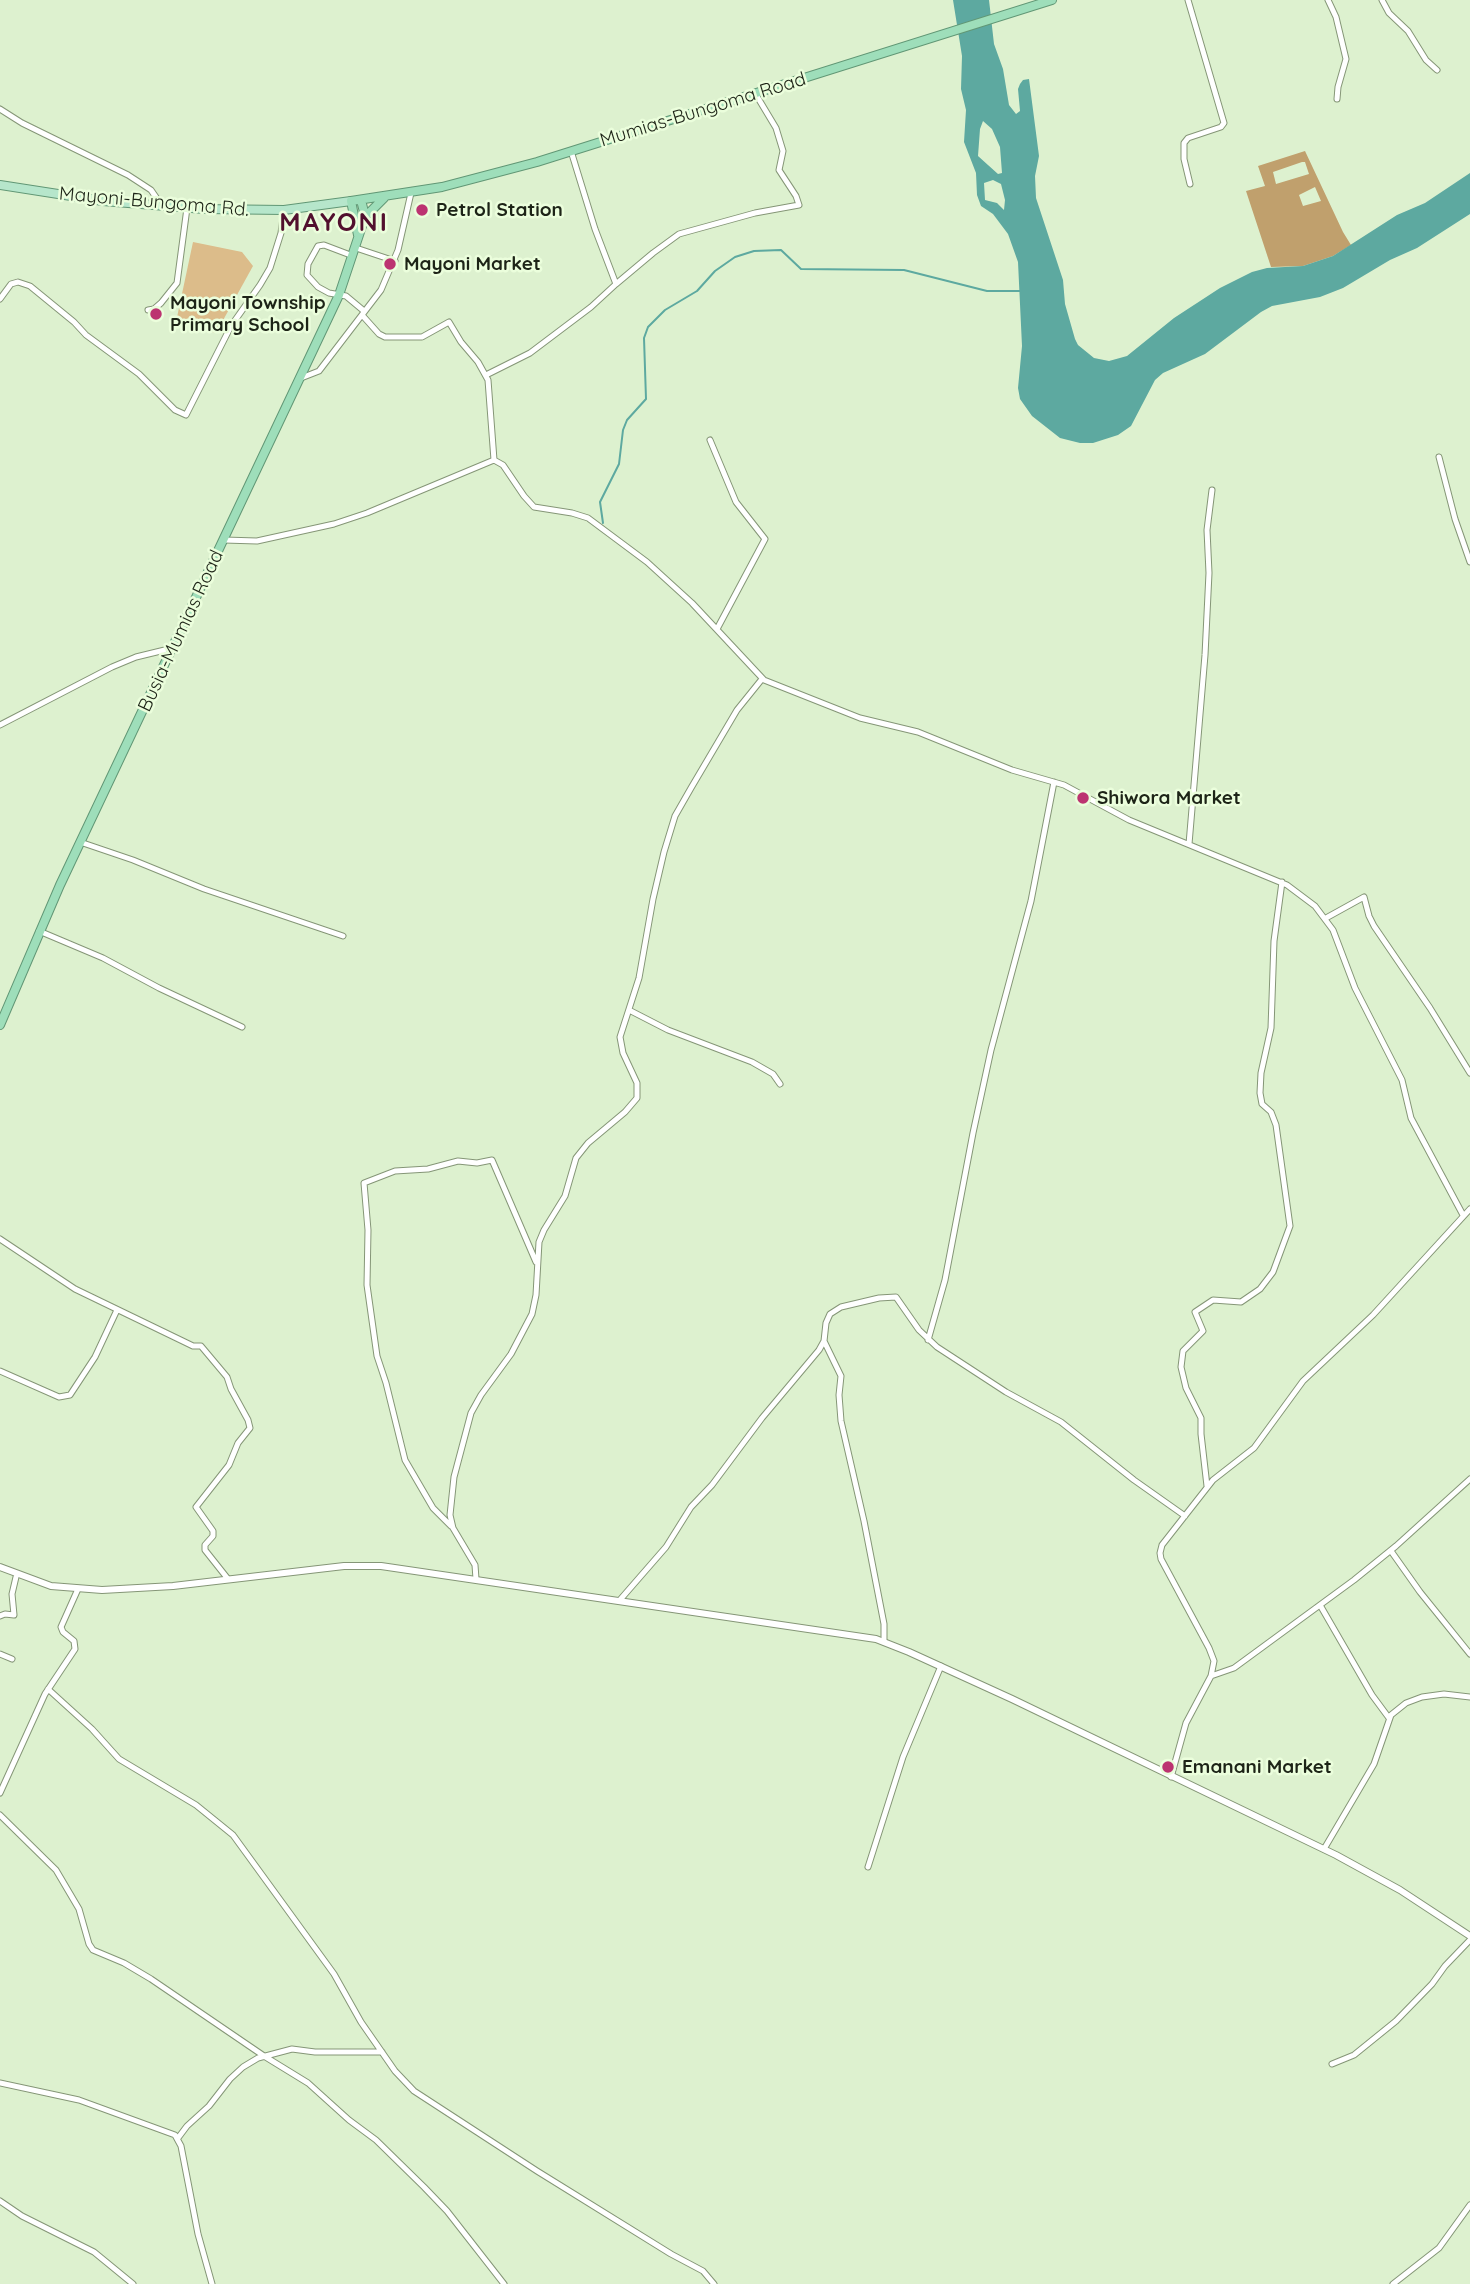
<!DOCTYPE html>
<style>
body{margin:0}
canvas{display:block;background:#ddf1cf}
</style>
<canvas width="1470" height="2284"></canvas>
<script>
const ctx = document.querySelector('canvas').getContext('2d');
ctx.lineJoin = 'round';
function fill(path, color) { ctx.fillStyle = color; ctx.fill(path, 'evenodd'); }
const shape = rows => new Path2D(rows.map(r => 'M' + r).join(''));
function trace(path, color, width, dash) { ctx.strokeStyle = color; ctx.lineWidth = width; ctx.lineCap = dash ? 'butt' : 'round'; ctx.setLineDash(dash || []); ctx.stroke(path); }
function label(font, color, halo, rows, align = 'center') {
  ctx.font = font + ' Quicksand,sans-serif'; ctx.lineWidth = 5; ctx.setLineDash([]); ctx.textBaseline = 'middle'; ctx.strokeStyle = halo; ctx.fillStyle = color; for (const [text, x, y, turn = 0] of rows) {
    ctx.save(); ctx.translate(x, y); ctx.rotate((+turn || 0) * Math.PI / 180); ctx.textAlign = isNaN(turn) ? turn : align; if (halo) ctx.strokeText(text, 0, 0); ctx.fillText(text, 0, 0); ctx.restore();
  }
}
const green = shape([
 [193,242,242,252,253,266,216,333,176,322]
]);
const forest = shape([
 [1305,151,1343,232,1351,245,1333,256,1303,266,1271,267,1246,191,1265,186,1258,166],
 [1302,162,1305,162,1309,174,1276,184,1273,172],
 [1315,187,1321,201,1303,206,1299,195]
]);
const water = shape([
 [953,0,989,0,994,44,1003,69,1009,105,1016,114,1020,111,1018,89,1020,84,1023,80,1029,79,1039,156,1035,176,1036,198,1063,280,1065,304,1075,339,1078,345,1094,358,1109,361,1127,356,1174,318,1220,288,1252,272,1267,268,1303,266,1333,256,1397,215,1425,203,1470,173,1470,214,1417,248,1390,260,1343,288,1320,297,1272,306,1261,312,1205,354,1163,373,1155,380,1131,426,1118,435,1093,443,1080,443,1060,438,1032,416,1020,399,1018,388,1022,346,1018,262,1008,234,993,214,981,206,977,195,976,173,964,142,966,110,961,89,962,56],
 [983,121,992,129,1000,147,1002,173,998,174,978,156,980,129],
 [993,180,1001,184,1005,200,1004,210,997,203,985,200,984,183]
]);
const stream = shape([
 [603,523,600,502,619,464,623,430,627,420,646,399,644,338,648,327,665,310,697,291,715,271,735,257,754,251,781,250,801,269,904,270,987,291,1021,291]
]);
const minor = shape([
 [1188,0,1224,123,1221,127,1188,138,1184,143,1184,159,1190,184],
 [1328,0,1336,17,1346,59,1338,87,1337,99],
 [1382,0,1389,13,1408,31,1426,60,1437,70],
 [0,109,22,123,128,175,151,190,162,206],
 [356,248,395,261],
 [353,256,324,245,318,246,308,264,307,275,318,287,329,293,346,296,364,311],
 [616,284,653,253,679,234,755,213,799,205,796,196,779,170,783,151,776,128,755,93],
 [0,299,11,284,18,282,30,286,74,322,86,335,139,374,175,410,186,415,231,326,260,285,270,268,281,233,284,210],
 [148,310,154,309,161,303,177,283,187,208],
 [362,315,379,334,385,337,422,337,449,322,461,342,478,362,488,380,494,460],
 [486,375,530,353,591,307,616,284,595,229,571,151],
 [301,378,319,371,381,290,398,250,411,193],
 [710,440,736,502,765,539,717,629],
 [1439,457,1455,519,1470,562],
 [224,540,257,541,334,524,367,513,494,460,503,465,524,496,534,507,572,513,588,518,647,562,692,603,764,680,860,718,918,732,1012,770,1064,785,1129,820,1287,885,1315,906,1333,930,1355,988,1402,1080,1411,1118,1463,1215],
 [0,725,112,667,136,657,173,648],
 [80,842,133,860,204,889,343,936],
 [1189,844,1205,655,1209,573,1207,530,1212,490],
 [1326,918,1364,897,1369,916,1374,926,1430,1008,1470,1073],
 [39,931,103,958,159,988,242,1027],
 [629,1010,668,1030,752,1062,773,1074,780,1084],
 [0,1239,75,1289,193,1346,201,1346,227,1377,231,1389,248,1420,250,1428,238,1443,229,1465,196,1507,213,1531,213,1536,205,1545,205,1550,228,1579],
 [928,1340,945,1280,973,1133,991,1050,1031,901,1054,782],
 [824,1341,841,1376,839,1395,841,1421,864,1521,884,1624,884,1642],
 [0,1371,59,1397,70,1395,95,1357,117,1310],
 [1207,1486,1201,1434,1201,1418,1186,1388,1181,1367,1183,1351,1203,1331,1195,1312,1213,1300,1241,1302,1260,1289,1273,1272,1290,1226,1276,1125,1271,1112,1262,1104,1260,1093,1261,1073,1271,1028,1274,941,1282,882],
 [451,1526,433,1508,405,1460,386,1383,377,1356,367,1285,368,1230,364,1183,395,1171,428,1169,458,1161,477,1163,492,1160,536,1262],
 [1391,1551,1420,1592,1470,1654],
 [476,1579,475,1565,453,1528,450,1515,454,1477,471,1413,481,1395,511,1354,532,1314,536,1295,539,1242,544,1230,565,1196,576,1158,588,1143,625,1112,637,1098,637,1083,623,1053,620,1037,639,978,653,899,664,852,675,816,691,788,737,710,762,679],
 [619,1601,666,1547,691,1507,712,1485,762,1418,819,1350,824,1341,826,1323,830,1314,841,1307,879,1298,896,1297,919,1330,937,1347,1006,1392,1061,1422,1134,1480,1185,1516],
 [1320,1605,1372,1695,1389,1718],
 [0,1616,5,1614,14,1615,12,1594,16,1577],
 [0,1654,12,1659],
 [1211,1676,1234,1668,1354,1580,1396,1546,1470,1479],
 [48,1689,92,1729,119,1759,196,1805,233,1835,334,1974,361,2022,395,2071,414,2091,537,2171,671,2254,703,2271,714,2284],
 [1171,1777,1186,1723,1211,1676,1214,1661,1209,1648,1161,1559,1160,1553,1162,1545,1213,1480,1254,1448,1303,1381,1373,1315,1470,1209],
 [0,1793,45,1694,75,1649,74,1641,63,1632,61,1627,78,1589],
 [0,1815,56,1870,79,1909,89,1944,93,1950,124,1963,151,1979,264,2056,308,2083,349,2120,376,2140,424,2187,447,2211,504,2284],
 [1324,1849,1374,1764,1391,1715,1406,1703,1422,1697,1444,1694,1470,1697],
 [868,1867,903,1757,941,1666],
 [1332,2064,1354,2055,1396,2021,1432,1984,1445,1966,1470,1940],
 [0,2083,79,2100,175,2135,181,2146,198,2234,212,2284],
 [178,2138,187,2126,209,2106,230,2079,243,2067,258,2058,292,2049,315,2052,382,2052],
 [0,2201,22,2216,94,2252,133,2284],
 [1393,2284,1439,2248,1470,2205]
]);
const tertiary = shape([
 [0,1567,51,1586,102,1590,173,1586,344,1566,381,1566,876,1639,909,1652,1012,1699,1336,1855,1400,1890,1470,1936]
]);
const primary = shape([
 [0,185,103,201,204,209,284,210,351,201]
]);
const trunk = shape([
 [364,218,384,198],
 [358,235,351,201,442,187,537,162,1052,0],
 [0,1025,60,885,339,295,363,223,364,212,361,200]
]);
const markers = [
 [422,210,7,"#bc3371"],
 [390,264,7,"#bc3371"],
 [156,314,7,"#bc3371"],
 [1083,798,7,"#bc3371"],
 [1168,1767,7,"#bc3371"]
];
const streetNames = [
 ["Mumias-Bungoma Road",703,110,-17],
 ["Mayoni-Bungoma Rd.",154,202,5],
 ["Busia-Mumias Road",181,631,-65]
];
const poiNames = [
 ["Petrol Station",436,210],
 ["Mayoni Market",404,264],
 ["Mayoni Township",170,303],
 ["Primary School",170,325],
 ["Shiwora Market",1097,798],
 ["Emanani Market",1182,1767]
];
const districtNames = [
 ["MAYONI",334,223]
];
fill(green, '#dcbc8a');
fill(forest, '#c0a06d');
fill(water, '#5da9a0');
trace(stream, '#5da9a0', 2);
trace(minor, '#859677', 7);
trace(tertiary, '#859677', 8);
trace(primary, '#619775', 10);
trace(trunk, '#619775', 10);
trace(minor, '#fff', 5);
trace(tertiary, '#fff', 6);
trace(primary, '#b6e6cb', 8);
trace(trunk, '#9edeba', 8);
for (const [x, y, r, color] of markers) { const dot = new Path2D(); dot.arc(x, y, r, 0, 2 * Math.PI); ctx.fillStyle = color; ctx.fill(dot); trace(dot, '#ebfedc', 2.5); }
label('19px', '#1d2417', '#ebfedc', streetNames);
label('bold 19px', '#1d2417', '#ebfedc', poiNames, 'left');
ctx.letterSpacing = '2px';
label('bold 26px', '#52102e', '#ebfedc', districtNames);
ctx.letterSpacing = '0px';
</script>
